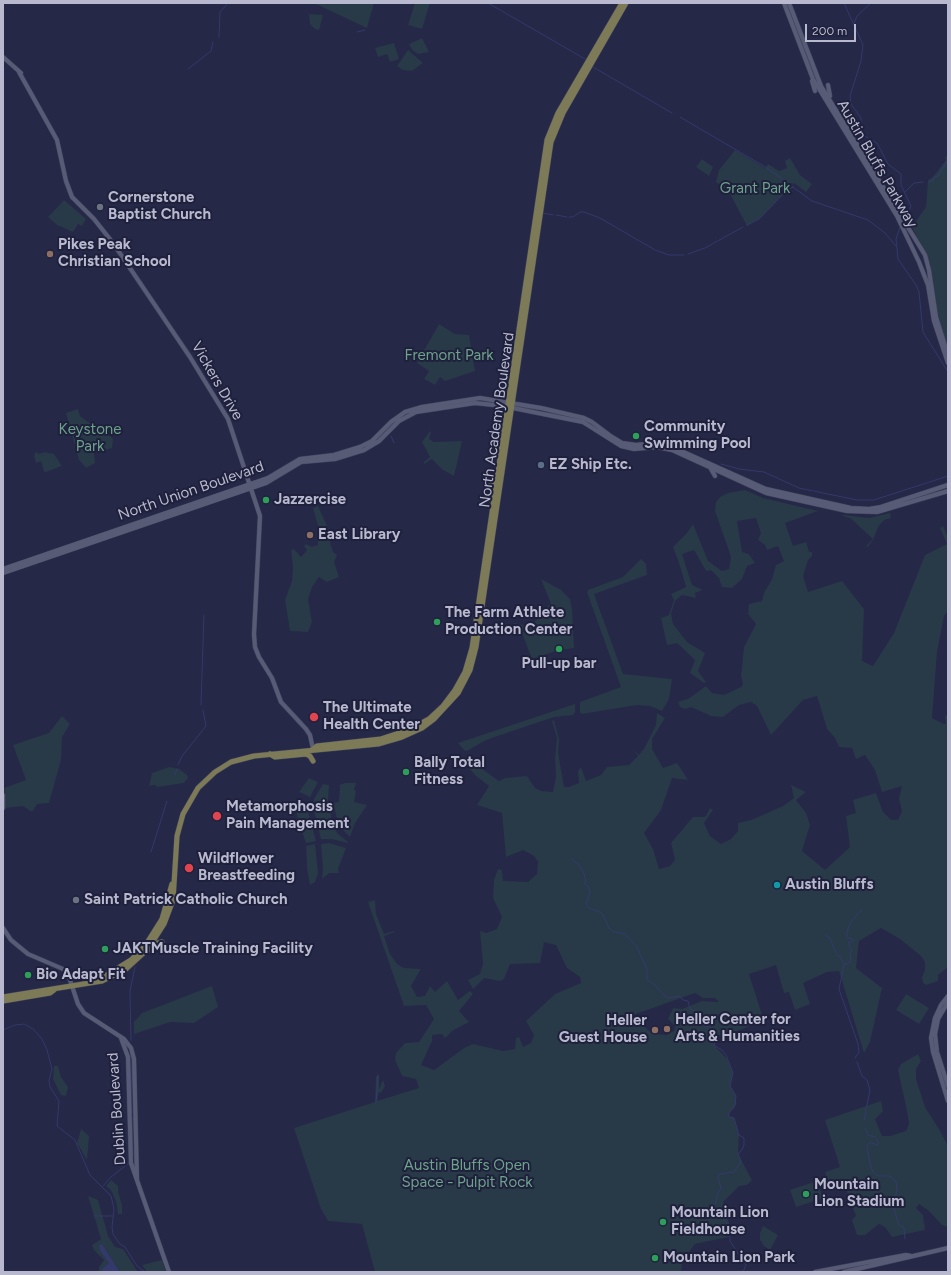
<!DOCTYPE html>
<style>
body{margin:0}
#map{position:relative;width:951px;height:1275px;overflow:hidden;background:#252847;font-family:Figtree,sans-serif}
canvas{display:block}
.frame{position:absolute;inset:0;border:4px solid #b8b9cf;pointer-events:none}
.scale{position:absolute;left:805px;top:24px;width:51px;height:18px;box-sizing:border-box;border:2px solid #b8b9cf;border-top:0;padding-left:5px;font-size:12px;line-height:14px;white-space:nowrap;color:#b8b9cf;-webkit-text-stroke:3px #1f213c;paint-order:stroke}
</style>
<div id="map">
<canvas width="951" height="1275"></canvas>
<div class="frame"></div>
<div class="scale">200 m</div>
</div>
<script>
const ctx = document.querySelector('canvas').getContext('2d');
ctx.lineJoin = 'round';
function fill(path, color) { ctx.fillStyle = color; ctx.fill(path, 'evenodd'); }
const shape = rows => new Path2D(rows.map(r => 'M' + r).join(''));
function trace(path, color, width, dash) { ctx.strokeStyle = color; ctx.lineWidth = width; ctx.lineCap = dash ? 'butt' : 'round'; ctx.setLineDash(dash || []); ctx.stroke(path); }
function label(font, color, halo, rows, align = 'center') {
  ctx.font = font + ' Figtree,sans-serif'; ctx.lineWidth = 4; ctx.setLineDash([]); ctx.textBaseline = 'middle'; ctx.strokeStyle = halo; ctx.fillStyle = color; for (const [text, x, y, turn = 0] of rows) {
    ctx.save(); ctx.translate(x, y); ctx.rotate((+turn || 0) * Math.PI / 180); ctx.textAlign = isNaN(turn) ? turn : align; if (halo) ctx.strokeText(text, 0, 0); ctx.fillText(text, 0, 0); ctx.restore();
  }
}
const green = shape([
 [314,3,374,3,367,28],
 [415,3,430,3,422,29,408,25],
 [309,14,323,15,319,30,315,29,310,24],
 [422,38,429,52,418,54,412,50,409,44],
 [394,43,399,59,390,62,387,54,378,57,375,48],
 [408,50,423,63,412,71,403,70,397,66],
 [735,150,765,168,768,164,779,171,787,168,785,161,790,158,800,175,812,184,806,192,794,183,760,218,747,226,729,192,716,182,719,170],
 [948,156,948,349,937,316,930,263,912,227,926,207,928,180,933,177,946,160,945,157],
 [702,159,713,167,709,176,696,167],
 [64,200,86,219,82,226,78,224,73,232,57,225,48,217],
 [439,324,455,334,469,335,475,371,445,381,440,377,435,385,424,379,429,371,417,363],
 [78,409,80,416,88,422,101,426,113,439,112,448,94,453,95,463,86,468,79,460,66,413],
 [430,431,431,432,429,439,434,442,462,441,454,476,443,470,432,459,424,464,424,462,430,457,422,442],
 [37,452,38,454,45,452,54,454,62,466,46,472,44,472,41,461,36,463,34,456,35,453],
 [745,490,763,498,818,511,785,523,793,546,806,542,809,552,812,552,812,556,808,560,803,576,808,592,842,581,864,609,862,661,873,666,894,633,925,555,947,544,940,528,943,526,948,537,948,611,944,616,937,652,932,718,944,724,946,724,945,716,948,715,948,967,938,975,938,981,926,985,923,983,922,977,925,970,925,962,921,956,900,939,881,928,859,941,856,968,882,988,870,1042,864,1053,839,971,827,972,803,983,810,1004,795,1010,789,992,784,993,776,965,749,974,763,1018,753,1022,755,1024,724,1036,712,1036,715,1046,727,1059,733,1073,730,1086,736,1096,735,1106,729,1113,729,1117,734,1118,739,1135,738,1154,752,1180,747,1185,739,1186,723,1202,730,1227,729,1237,695,1244,682,1262,681,1272,375,1272,362,1224,328,1221,321,1209,294,1128,375,1102,376,1077,379,1075,379,1089,383,1080,385,1086,381,1093,379,1092,377,1101,419,1088,416,1079,402,1076,395,1060,396,1053,405,1043,419,1042,434,1019,426,1005,404,1006,368,902,375,900,376,914,384,934,394,931,395,932,384,936,390,954,397,964,404,968,421,969,411,986,417,997,425,996,430,986,435,992,447,981,458,1000,470,991,473,994,459,1011,469,1022,452,1031,445,1038,442,1034,432,1035,432,1041,421,1065,434,1070,464,1048,473,1044,503,1051,515,1049,516,1038,519,1037,523,1047,531,1043,534,1035,526,1021,555,994,581,983,580,977,567,968,556,945,544,942,540,963,510,964,504,979,500,981,484,978,473,989,468,980,480,974,483,963,480,931,486,933,497,929,502,917,493,898,494,880,498,869,502,870,503,881,528,882,537,874,538,862,534,856,523,850,506,857,502,813,477,805,489,786,476,776,462,760,468,759,470,754,481,768,499,781,505,778,527,776,535,788,541,791,553,792,556,777,555,759,557,738,552,721,554,720,559,740,558,753,564,787,569,787,579,783,578,771,581,767,586,781,601,775,607,767,629,765,638,756,633,749,639,755,645,747,656,725,657,713,665,718,652,739,652,749,663,768,677,763,688,780,672,778,661,810,644,833,653,849,659,869,670,866,675,860,671,843,693,817,703,817,706,816,710,808,713,810,704,823,710,836,721,844,731,839,738,831,738,823,751,820,783,806,794,798,791,785,806,792,796,800,806,813,810,825,802,851,825,870,850,847,846,816,856,813,853,800,876,793,883,812,891,820,898,820,902,811,899,799,902,786,882,792,875,770,865,755,856,759,852,748,839,747,835,738,827,729,817,696,803,700,771,735,757,706,751,702,739,705,723,717,711,716,691,707,685,709,680,707,678,702,688,699,706,686,712,693,724,695,741,687,743,684,741,676,744,647,756,624,748,614,749,604,762,601,764,593,772,579,776,565,784,561,778,546,767,550,765,545,758,540,761,533,756,518,737,521,742,552,749,554,755,563,747,566,742,579,732,588,722,587,719,578,711,570,706,571,694,550,682,554,692,585,703,590,695,593,696,598,682,595,675,601,671,614,673,624,687,642,705,653,698,671,706,682,704,683,690,673,695,660,677,643,667,645,661,618,669,615,674,600,671,594,686,587,679,563,673,547,687,533,693,524,708,561,722,571,729,569,731,557,715,511,716,502,720,497,728,493],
 [695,993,703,998,715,998,719,1002,702,1001,682,1009,673,1008,668,1019,675,1026,674,1031,667,1035,652,1034,645,1027,647,1020,633,1015],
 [318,506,332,537,330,543,333,552,337,555,334,562,339,577,327,582,319,577,312,587,308,599,312,622,308,632,290,631,285,600,292,581,293,567,291,550,294,549,301,557,307,550,304,546,306,544,312,547,318,545,318,537,321,536,313,508],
 [890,513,891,518,884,520,878,527,873,540,868,547,866,546,873,539,850,518,842,516,844,515,869,518],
 [641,559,646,564,647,575,594,594,623,674,672,679,669,699,662,711,650,706,637,705,582,714,580,712,580,702,621,687,587,592,588,590,623,577],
 [541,579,561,590,570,599,572,609,574,648,556,651,532,659,522,633,514,627,514,623,530,626,542,615,547,607,551,604],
 [575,704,575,712,573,715,554,717,486,740,467,751,464,750,458,743],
 [62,716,70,724,62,737,61,760,49,803,37,804,32,812,23,806,5,808,4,788,26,780,13,745,49,733],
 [169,767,179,769,187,775,188,778,184,783,157,787,156,785,152,785,149,787,152,773],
 [309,778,318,782,310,797,299,792],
 [345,783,356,783,354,790,356,791,354,802,367,805,355,823,350,837,339,826,333,803,339,802,340,786,339,785],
 [323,784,329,785,328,802,333,825,337,833,348,842,348,843,332,839,321,839,313,807,314,799],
 [295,803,307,808,316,841,306,843,297,816],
 [329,843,346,848,338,869,339,873,329,873,322,879,323,869,321,844],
 [315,844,318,873,315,882,310,885,307,868,306,846],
 [212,986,218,1007,194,1023,170,1022,134,1034,134,1022,142,1013],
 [906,994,929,1008,919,1024,896,1010],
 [918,1054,921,1061,916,1069,916,1079,925,1107,939,1129,948,1146,948,1227,942,1225,929,1211,919,1204,916,1208,923,1215,925,1230,892,1237,885,1227,879,1224,865,1235,857,1235,852,1220,856,1216,845,1187,831,1191,825,1172,840,1167,825,1120,881,1101,883,1111,875,1119,882,1136,890,1136,906,1131,909,1124,907,1111,898,1070,901,1064],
 [54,1066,58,1066,61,1077,68,1087,66,1096,61,1095,53,1079],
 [81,1129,89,1136,87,1160,77,1143],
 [111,1180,118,1186,118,1192,122,1205,122,1214,118,1214,116,1201,111,1190,106,1186],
 [817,1181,823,1198,796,1207,790,1190],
 [88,1196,98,1200,108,1236,115,1247,123,1249,138,1272,99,1272,99,1267,104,1260,94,1250,92,1245,101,1239],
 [763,1226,778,1235,770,1250,764,1246,760,1240,760,1233],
 [162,1260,166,1272,147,1272,142,1265]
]);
const water = shape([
 [102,1244,119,1271,120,1272,103,1272,102,1269,109,1263,101,1252,99,1245]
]);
const stream = shape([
 [488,3,585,59],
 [844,3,863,45,861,61,850,96,851,104,861,118,861,129,863,135,877,143,888,164,901,174,901,185,911,206,907,217],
 [854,23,857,16,871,3],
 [357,32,365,30],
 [219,37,220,12,228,3],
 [593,67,672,113],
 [188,69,211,51,213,42],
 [680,117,767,168,812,201,868,220,885,233,896,246],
 [929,182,933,181,934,177,938,176,948,160],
 [904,193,914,183,923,182],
 [543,213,553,215],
 [556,215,567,217],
 [569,217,573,217,580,212,584,212,600,218,655,250,669,255,684,255],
 [747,225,759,219,787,190,793,187],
 [900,227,896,239,898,259,916,285,919,292,923,332,948,372],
 [688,254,705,248,743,227],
 [391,436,394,443],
 [721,464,739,469,764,472,799,488,857,500,874,500,948,476],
 [201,705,204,615],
 [178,765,182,756,206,726,203,710],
 [175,775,177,769],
 [151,852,167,801],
 [571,859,579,865,584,874,586,881,584,884,588,886,590,892,586,904,589,908,602,913,609,928,614,932,625,934,637,947,647,970,647,980,654,984,667,998,679,996,683,1000,688,1001,690,1009,701,1014,700,1025,710,1027,715,1046,722,1050,726,1055,733,1073,730,1086,736,1096,735,1106,729,1113,729,1117,734,1118,739,1135,744,1138,744,1145,742,1150,738,1154,741,1161,734,1172,719,1174,718,1178,721,1188,718,1193,714,1208,730,1227,730,1241,746,1265,743,1272],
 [825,935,830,938,837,956,840,956,844,964],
 [3,1030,15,1025,24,1024,33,1029,42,1039,47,1050,52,1069,49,1081,50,1087,59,1101,57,1126,75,1140,90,1175,111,1196,114,1209,112,1227,113,1234,120,1244,125,1247,137,1266,145,1272],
 [131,1041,130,991,135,967],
 [131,1054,132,1113],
 [855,1058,859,1052,858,1044,839,989,844,965,850,962,851,957,850,953,852,951,848,943,853,941,853,939,847,938,847,932,850,923,862,909],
 [857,1062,862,1076,867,1080,870,1090,864,1120],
 [376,1102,378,1075],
 [132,1117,133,1155],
 [865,1128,868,1135,875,1137,879,1143,877,1145,870,1142,867,1146,870,1164,873,1172,878,1176,890,1176,896,1182,897,1191,893,1205,899,1225,904,1228,905,1239],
 [103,1186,111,1177,129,1163],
 [94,1216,113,1216]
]);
const major = shape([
 [784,3,813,79,897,216,919,262,928,285,934,321,948,363],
 [789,3,821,86,925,255,929,270,936,317,948,355],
 [3,57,21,73],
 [19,72,57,140,66,181,72,197,94,219,113,243,190,357,228,419,260,516,254,634,255,647,259,657,272,678,281,702,306,729,310,735,313,749],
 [812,81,815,91],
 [828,85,830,96],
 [711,469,715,476],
 [3,569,268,478,300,459,334,455,360,447,372,441,391,422,405,412,422,407,480,398,541,408,584,418,592,422,612,437,622,443,636,445,656,443,668,445,766,489,851,508,869,509,881,507,948,485],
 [3,573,266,483,301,462,335,459,364,450,379,441,399,421,416,412,475,403,503,406,583,422,621,446,634,449,657,447,672,450,766,493,847,511,877,512,948,491],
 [3,795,3,808],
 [3,928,11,940,28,954,63,969,69,977,78,1004,84,1013,124,1039,131,1048,134,1059,137,1179],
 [948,996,941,1005,935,1018,931,1038,933,1052,948,1101],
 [948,1002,938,1019,935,1034,937,1052,948,1086],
 [121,1038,128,1057,131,1163,169,1272],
 [815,1272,906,1255,911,1256],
 [844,1272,948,1248]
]);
const highway = shape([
 [489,485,495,485],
 [313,749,317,746,381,739,409,730,429,719,443,706,455,690,465,672,472,648,547,140,558,113,622,3],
 [270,754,275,757,306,754,310,756,313,761],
 [149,950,158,943,162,942],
 [97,981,131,960,145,946,162,919,172,884],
 [3,997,102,981,126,969,148,949,164,924,173,900,177,836,183,814,198,788,215,772,231,762,254,756,378,744,402,737,422,728,434,719,458,693,470,670,476,647,551,142,563,113,626,3],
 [3,1001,50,993,54,990]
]);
const markers = [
 [100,207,4,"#6b7280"],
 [50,254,4,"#8d6e63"],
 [636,436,4,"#2e9e5b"],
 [541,465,4,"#5c6f8a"],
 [266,500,4,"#2e9e5b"],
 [310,535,4,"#8d6e63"],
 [437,622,4,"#2e9e5b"],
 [559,649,4,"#2e9e5b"],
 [314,717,5,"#e0444e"],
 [406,772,4,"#2e9e5b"],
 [217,816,5,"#e0444e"],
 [189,868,5,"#e0444e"],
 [777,885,4,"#0f9aa8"],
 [76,900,4,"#6b7280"],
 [105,949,4,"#2e9e5b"],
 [28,975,4,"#2e9e5b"],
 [667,1029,4,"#8d6e63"],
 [655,1030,4,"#8d6e63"],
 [806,1194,4,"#2e9e5b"],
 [663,1222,4,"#2e9e5b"],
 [655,1258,4,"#2e9e5b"]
];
const streetNames = [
 ["Austin Bluffs Parkway",877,164,60],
 ["Vickers Drive",217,381,60],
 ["North Academy Boulevard",497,420,-82],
 ["North Union Boulevard",191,491,-19],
 ["Dublin Boulevard",117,1109,-94]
];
const parkNames = [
 ["Grant Park",755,189],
 ["Fremont Park",449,356],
 ["Keystone",90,430],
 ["Park",90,447],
 ["Austin Bluffs Open",467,1166],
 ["Space - Pulpit Rock",467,1183]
];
const poiNames = [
 ["Cornerstone",108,198],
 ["Baptist Church",108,215],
 ["Pikes Peak",58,245],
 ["Christian School",58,262],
 ["Community",644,427],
 ["Swimming Pool",644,444],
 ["EZ Ship Etc.",549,465],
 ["Jazzercise",274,500],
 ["East Library",318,535],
 ["The Farm Athlete",445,613],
 ["Production Center",445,630],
 ["Pull-up bar",559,664,"center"],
 ["The Ultimate",323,708],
 ["Health Center",323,725],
 ["Bally Total",414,763],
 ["Fitness",414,780],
 ["Metamorphosis",226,807],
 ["Pain Management",226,824],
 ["Wildflower",198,859],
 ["Breastfeeding",198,876],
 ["Austin Bluffs",785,885],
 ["Saint Patrick Catholic Church",84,900],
 ["JAKTMuscle Training Facility",113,949],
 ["Bio Adapt Fit",36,975],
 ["Heller Center for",675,1020],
 ["Arts & Humanities",675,1037],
 ["Heller",647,1021,"right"],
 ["Guest House",647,1038,"right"],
 ["Mountain",814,1185],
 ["Lion Stadium",814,1202],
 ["Mountain Lion",671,1213],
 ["Fieldhouse",671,1230],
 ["Mountain Lion Park",663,1258]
];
fill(green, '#283948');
fill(water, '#34396b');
trace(stream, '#34396b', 1);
trace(major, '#41435c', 5);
trace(highway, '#3f415a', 6);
trace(major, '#585b76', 4);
trace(highway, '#7d7a57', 5);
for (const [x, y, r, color] of markers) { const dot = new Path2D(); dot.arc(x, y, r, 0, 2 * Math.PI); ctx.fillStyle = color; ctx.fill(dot); trace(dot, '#1f213c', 1.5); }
label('15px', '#b8b9cf', '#1f213c', streetNames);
label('15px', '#6da28b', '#1f213c', parkNames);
label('bold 15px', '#b8b9cf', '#1f213c', poiNames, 'left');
</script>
